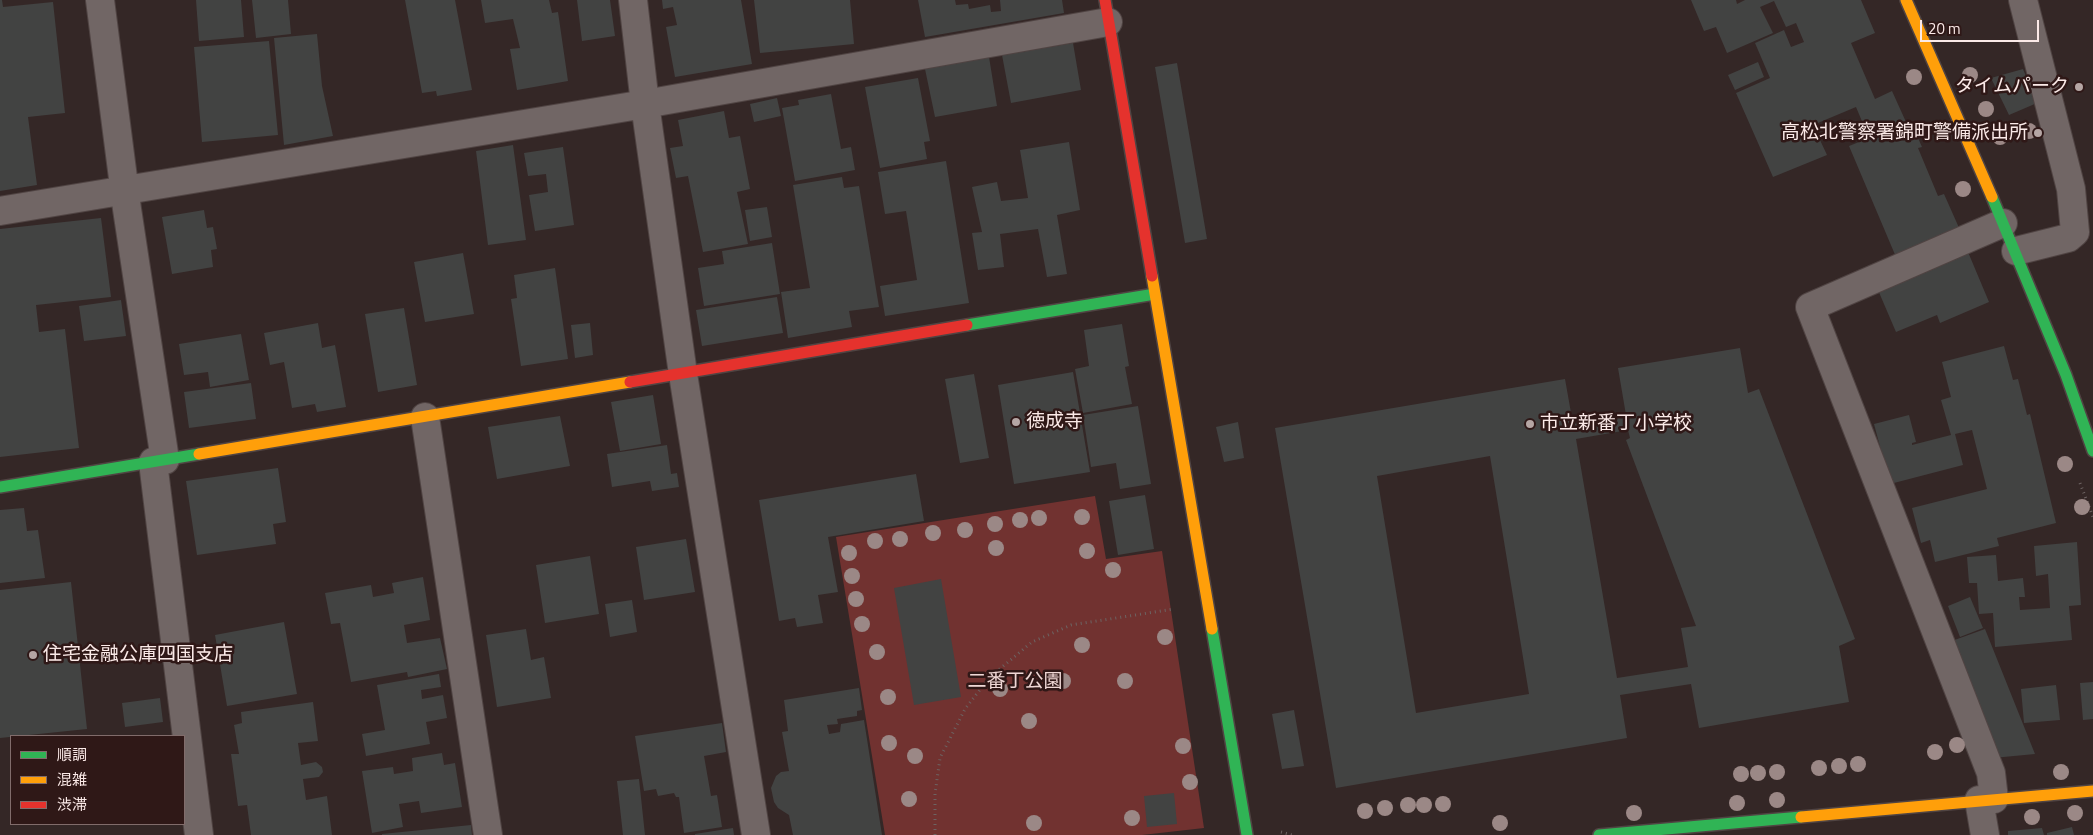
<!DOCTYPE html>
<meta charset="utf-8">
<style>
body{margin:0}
#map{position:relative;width:2093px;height:835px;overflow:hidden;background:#342726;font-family:"Titillium Web","Noto Sans JP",sans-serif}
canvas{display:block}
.legend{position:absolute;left:10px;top:735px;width:175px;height:90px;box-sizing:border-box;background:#2f1817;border:1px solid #816c6b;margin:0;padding:6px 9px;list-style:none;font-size:15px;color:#fbeae8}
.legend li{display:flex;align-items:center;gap:10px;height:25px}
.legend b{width:25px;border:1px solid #816c6b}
.scale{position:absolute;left:1920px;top:20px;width:119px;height:22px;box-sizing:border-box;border:2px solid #fbeae8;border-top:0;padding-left:6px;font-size:15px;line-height:18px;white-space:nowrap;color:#fbeae8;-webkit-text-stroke:4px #2f1817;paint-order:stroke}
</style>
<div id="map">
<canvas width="2093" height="835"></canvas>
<ul class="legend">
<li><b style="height:6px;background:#30b455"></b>順調</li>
<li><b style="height:6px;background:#ff9f0a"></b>混雑</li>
<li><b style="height:6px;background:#e5322d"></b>渋滞</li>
</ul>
<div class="scale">20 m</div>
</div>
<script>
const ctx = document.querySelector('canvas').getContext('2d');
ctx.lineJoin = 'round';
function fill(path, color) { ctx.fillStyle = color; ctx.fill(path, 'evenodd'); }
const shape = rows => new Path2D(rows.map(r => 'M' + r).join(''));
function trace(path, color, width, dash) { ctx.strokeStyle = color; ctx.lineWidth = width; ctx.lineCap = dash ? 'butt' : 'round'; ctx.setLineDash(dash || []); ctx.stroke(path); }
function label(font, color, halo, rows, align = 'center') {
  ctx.font = font + ' "Titillium Web","Noto Sans JP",sans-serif'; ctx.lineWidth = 5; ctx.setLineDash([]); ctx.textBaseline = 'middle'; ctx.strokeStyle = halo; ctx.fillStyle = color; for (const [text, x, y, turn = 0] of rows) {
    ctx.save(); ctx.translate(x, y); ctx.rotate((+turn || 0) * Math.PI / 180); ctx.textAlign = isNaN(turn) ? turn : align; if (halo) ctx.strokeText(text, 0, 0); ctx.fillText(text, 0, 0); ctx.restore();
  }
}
const green = shape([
 [1095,496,1106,559,1162,551,1204,828,1142,835,885,835,836,537]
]);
const building = shape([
 [0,0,2,0,3,7,53,2,65,113,28,117,37,185,0,191],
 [196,0,241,0,244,37,199,41],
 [252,0,288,0,291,34,256,38],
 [405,0,455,0,472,90,437,96,436,91,422,93],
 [481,0,549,0,552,13,558,12,568,81,517,90,510,49,520,48,513,19,485,23],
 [577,0,610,0,615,36,582,41],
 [662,0,741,0,752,64,675,77,666,27,677,25,673,7,663,9],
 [754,0,850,0,854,44,760,53],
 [918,0,955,0,956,5,968,4,969,9,990,5,991,12,1001,11,1000,0,1062,0,1064,13,925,37],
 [1691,0,1736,0,1737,4,1745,0,1861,0,1875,33,1851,43,1875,99,1892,91,1906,122,1910,120,1922,147,1918,148,1938,196,1944,194,1960,230,1896,257,1849,146,1869,138,1856,107,1813,125,1827,155,1773,177,1736,93,1770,78,1755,43,1784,30,1791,47,1804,42,1796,23,1786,27,1774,1,1760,7,1773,33,1727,53,1716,27,1704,31],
 [317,34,322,86,333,136,284,145,274,38],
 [269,41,278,135,202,142,194,47],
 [1073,43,1081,90,1011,103,1002,55],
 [989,57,997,106,935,117,925,69],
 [1758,62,1764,77,1735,90,1728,75],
 [1177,63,1207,239,1185,243,1155,67],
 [2023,69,2037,103,2009,115,1991,78],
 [918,78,930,141,924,142,927,159,880,168,865,87],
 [831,94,841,149,851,147,855,170,795,181,782,108,799,105,798,100],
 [777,98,781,116,754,122,750,104],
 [724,111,729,138,740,136,750,189,737,192,748,244,703,252,688,176,676,178,670,148,683,146,678,120],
 [1069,142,1080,210,1057,215,1067,274,1047,277,1038,229,1000,234,1004,267,978,270,972,233,982,232,972,187,997,182,1001,201,1028,198,1020,150],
 [513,145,526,240,488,245,476,151],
 [563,147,574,225,535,231,529,195,548,192,546,174,528,176,524,153],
 [946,161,969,303,885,316,880,286,917,280,906,211,885,214,878,172],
 [842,177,844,188,859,186,879,307,849,311,852,327,788,338,781,292,810,288,793,185],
 [767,207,772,237,750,241,745,210],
 [204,210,207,228,213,227,217,249,211,250,213,267,172,274,162,217],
 [101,218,111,297,36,305,39,332,65,329,79,448,0,457,0,229],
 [772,243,780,294,704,306,698,268,724,264,722,251],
 [1968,252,1989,302,1940,323,1937,315,1896,332,1878,290],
 [463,253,474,314,425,322,414,262],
 [555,268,568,359,521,366,511,299,517,298,514,275],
 [777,297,783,333,702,346,696,310],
 [121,300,126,336,84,341,79,306],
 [404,308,417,385,378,392,365,314],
 [318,323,322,348,335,345,346,407,317,412,315,404,292,408,284,362,270,365,264,333],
 [590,323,593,355,575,358,571,325],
 [1122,324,1129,366,1125,367,1132,404,1083,413,1075,369,1089,366,1084,330],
 [241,334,249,380,210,387,208,372,184,375,179,344],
 [2004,346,2013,380,2018,379,2027,415,2030,414,2056,523,1997,538,1999,546,1935,562,1930,540,1921,543,1912,508,1987,489,1972,430,1955,434,1963,465,1890,484,1874,424,1909,415,1916,442,1912,443,1912,445,1951,435,1941,400,1951,397,1942,362],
 [1740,348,1748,393,1759,389,1855,639,1839,646,1849,702,1699,728,1691,684,1620,695,1627,738,1336,788,1275,428,1565,379,1573,424,1626,415,1618,368],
 [1628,430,1630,438,1626,440,1696,626,1681,628,1688,667,1617,678,1576,439],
 [1490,456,1529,694,1416,713,1377,476],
 [1073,372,1090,472,1014,484,998,385],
 [974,374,989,458,960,463,945,379],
 [251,383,256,419,189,428,184,392],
 [653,395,661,444,620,451,611,402],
 [1138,406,1151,484,1120,489,1116,463,1091,467,1083,415],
 [560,416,570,466,497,479,488,427],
 [1238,422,1244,458,1224,462,1216,427],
 [667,445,671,474,677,473,679,487,652,491,650,481,612,487,607,454],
 [278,468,286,522,273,524,276,544,197,555,186,481],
 [916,474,924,521,828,537,838,592,818,595,823,623,797,627,795,618,779,621,759,500],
 [1145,495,1154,549,1118,555,1109,501],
 [24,508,27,531,38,530,45,578,0,583,0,510],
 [686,539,695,592,644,600,636,547],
 [2077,542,2081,605,2069,606,2072,640,1995,647,1993,613,1979,614,1977,583,1969,583,1967,557,1996,555,1998,581,2023,578,2025,597,2019,597,2020,610,2050,608,2048,574,2036,576,2034,546],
 [590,556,599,614,545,623,536,565],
 [423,577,430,620,404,625,407,643,440,638,447,669,408,677,407,672,351,682,340,623,331,624,325,593,371,585,373,597,394,593,392,583],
 [941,579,961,697,914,705,894,588],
 [71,582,87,729,0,738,0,590],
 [1970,597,1983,628,1960,637,1948,606],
 [632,600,637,632,610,637,605,604],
 [284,622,297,694,227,706,215,635],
 [526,629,531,660,544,657,551,698,497,707,486,635],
 [1985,629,2035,754,1993,758,1949,642],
 [439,674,441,687,421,690,422,699,443,695,447,718,426,722,430,744,366,756,362,734,385,730,377,685],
 [2093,682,2093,719,2083,720,2080,683],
 [2056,685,2060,720,2024,723,2021,689],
 [859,688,862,710,857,711,857,716,837,719,838,724,827,725,829,734,840,732,841,724,864,720,882,835,793,835,789,815,778,808,774,802,771,788,776,776,781,772,789,771,782,732,788,731,784,700],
 [160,698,163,722,125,727,122,703],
 [313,702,318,741,298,743,301,765,316,762,322,767,323,772,319,777,303,779,306,800,327,796,332,835,251,835,247,805,238,806,231,754,239,754,234,725,242,723,241,712],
 [1294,710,1304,766,1282,769,1272,714],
 [722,723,726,752,704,756,711,796,717,795,722,827,684,833,679,797,676,797,674,793,658,796,656,789,644,791,635,736],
 [442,753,444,765,455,763,462,807,421,813,419,801,399,804,403,827,372,833,362,771,393,767,394,774,413,771,412,758],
 [639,779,645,835,623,835,617,781],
 [1174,793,1177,824,1147,827,1144,796],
 [471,825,472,835,382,835,382,834],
 [2072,827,2074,835,2047,835,2047,833],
 [733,828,734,835,695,835,695,834],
 [2042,828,2044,835,2008,835,2008,831]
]);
const path = shape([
 [2080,483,2093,517],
 [1281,832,1292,835],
 [935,835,935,794,940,758,965,709,989,678,1032,642,1071,625,1174,609]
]);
const street = shape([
 [100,0,127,209,165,460],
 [633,0,645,104,683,374,756,835],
 [0,211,645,104,1108,22],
 [2016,251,2068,238,2075,232,2071,189,2023,0],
 [425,417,488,835],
 [153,462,199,835],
 [1994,799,1991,773,1810,307,2003,223],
 [1979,800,1985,835]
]);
const fast = shape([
 [1992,197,2066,375,2093,451],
 [967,325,1155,294],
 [0,487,199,454],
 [1212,629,1247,835],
 [1599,835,1801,817]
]);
const slow = shape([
 [1906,0,1992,197],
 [1152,276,1212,629],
 [199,454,630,382],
 [1801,817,2093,791]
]);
const jam = shape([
 [1105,0,1152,276],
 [630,382,967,325]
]);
const trees = [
 [1970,75],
 [1914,77],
 [1986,109],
 [2029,131],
 [2000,137],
 [1963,189],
 [2065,464],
 [2082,507],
 [1082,517],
 [1039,518],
 [1020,520],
 [995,524],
 [965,530],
 [933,533],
 [900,539],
 [875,541],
 [996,548],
 [1087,551],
 [849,553],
 [1113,570],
 [852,576],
 [856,599],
 [862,624],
 [1165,637],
 [1082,645],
 [877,652],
 [1063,681],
 [1125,681],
 [1000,689],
 [888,697],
 [1029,721],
 [889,743],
 [1957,745],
 [1183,746],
 [1935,752],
 [915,756],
 [1858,764],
 [1839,766],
 [1819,768],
 [1777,772],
 [2061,772],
 [1758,773],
 [1741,774],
 [1190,782],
 [909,799],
 [1777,800],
 [1737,803],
 [1443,804],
 [1408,805],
 [1424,805],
 [1385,808],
 [1365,811],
 [1634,813],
 [2075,813],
 [2032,817],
 [1132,818],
 [1034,823],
 [1500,823]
];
const markers = [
 [2079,87,5,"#b5a6a4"],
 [2038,133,5,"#b5a6a4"],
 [1016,422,5,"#b5a6a4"],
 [1530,424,5,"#b5a6a4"],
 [33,655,5,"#b5a6a4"]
];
const poiNames = [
 ["タイムパーク",2069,87,"right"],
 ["高松北警察署錦町警備派出所",2028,133,"right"],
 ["徳成寺",1026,422],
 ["市立新番丁小学校",1540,424],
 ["住宅金融公庫四国支店",43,655]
];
const parkNames = [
 ["二番丁公園",1015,682]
];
fill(green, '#713230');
fill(building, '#424342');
trace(street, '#504443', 30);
trace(fast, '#504443', 14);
trace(slow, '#504443', 14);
trace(jam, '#504443', 14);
trace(path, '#6d6362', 3, [1, 4]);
trace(street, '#716665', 28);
trace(fast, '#30b455', 11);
trace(slow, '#ff9f0a', 11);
trace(jam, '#e5322d', 11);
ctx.fillStyle = '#9b8886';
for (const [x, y] of trees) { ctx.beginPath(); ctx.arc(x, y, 8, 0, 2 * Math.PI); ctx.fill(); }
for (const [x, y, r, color] of markers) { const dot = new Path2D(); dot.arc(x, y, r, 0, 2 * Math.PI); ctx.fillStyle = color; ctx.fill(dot); trace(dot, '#2f1817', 2); }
label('19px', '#fbeae8', '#2f1817', poiNames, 'left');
label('19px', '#efd7d5', '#2f1817', parkNames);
</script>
